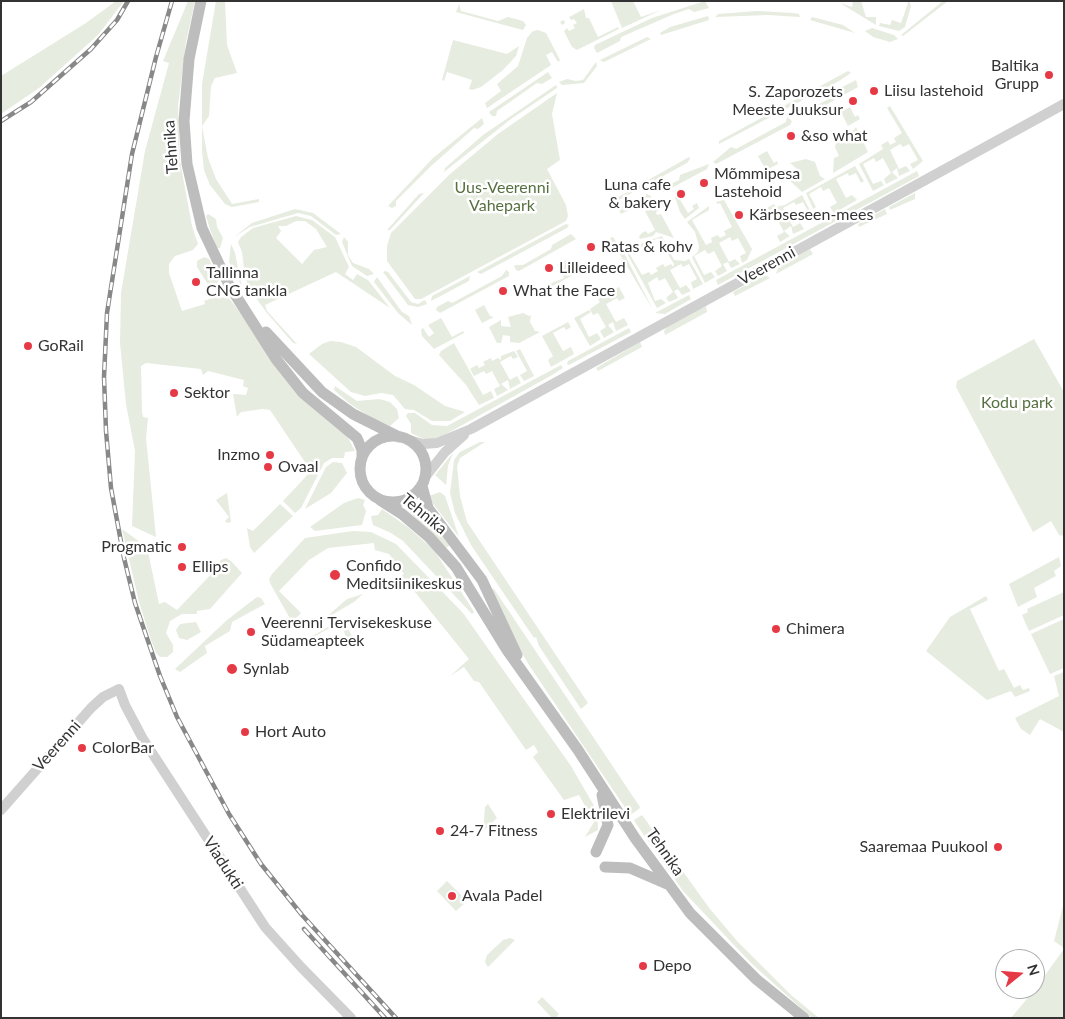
<!DOCTYPE html>
<meta charset="utf-8">
<style>
body{margin:0}
#map{position:relative;width:1065px;height:1019px;overflow:hidden;background:#fff;font-family:Lato,sans-serif}
canvas{display:block}
.frame{position:absolute;inset:0;border:2px solid #333;pointer-events:none}
.north{position:absolute;left:995px;top:949px;width:50px;height:50px;box-sizing:border-box;background:#fff;border:1px solid #adadad;border-radius:50%;rotate:73deg;font-size:14px;font-weight:700;line-height:20px;text-align:center;color:#333}
.north::after{content:'';display:block;margin:auto;width:18px;height:22px;background:#e63946;clip-path:polygon(50% 0,100% 100%,50% 72%,0 100%)}
</style>
<div id="map">
<canvas width="1065" height="1019"></canvas>
<div class="frame"></div>
<div class="north">N</div>
</div>
<script>
const ctx = document.querySelector('canvas').getContext('2d');
ctx.lineJoin = 'round';
function fill(path, color) { ctx.fillStyle = color; ctx.fill(path, 'evenodd'); }
const shape = rows => new Path2D(rows.map(r => 'M' + r).join(''));
function trace(path, color, width, dash) { ctx.strokeStyle = color; ctx.lineWidth = width; ctx.lineCap = dash ? 'butt' : 'round'; ctx.setLineDash(dash || []); ctx.stroke(path); }
function label(font, color, halo, rows, align = 'center') {
  ctx.font = font + ' Lato,sans-serif'; ctx.lineWidth = 5; ctx.setLineDash([]); ctx.textBaseline = 'middle'; ctx.strokeStyle = halo; ctx.fillStyle = color; for (const [text, x, y, turn = 0] of rows) {
    ctx.save(); ctx.translate(x, y); ctx.rotate((+turn || 0) * Math.PI / 180); ctx.textAlign = isNaN(turn) ? turn : align; if (halo) ctx.strokeText(text, 0, 0); ctx.fillText(text, 0, 0); ctx.restore();
  }
}
const green = shape([
 [116,1,124,1,98,35,39,88,1,114,1,76,86,23],
 [188,1,195,1,186,42,178,106,180,161,192,226,198,244,193,250,175,256,169,264,169,273,182,311,205,304,204,301,215,297,229,298,309,404,347,436,355,451,345,452,344,458,332,458,324,463,301,508,295,513,283,501,311,471,270,410,263,409,241,412,237,417,233,394,246,395,248,388,243,386,244,380,208,371,203,375,201,369,146,363,141,366,142,412,143,417,148,418,146,438,156,537,132,526,135,451,126,404,120,343,121,293,145,151,169,63,163,61],
 [216,1,225,1,227,45,237,73,215,78,211,86,209,116,202,126,208,158,216,179,232,204,259,199,259,202,232,207,225,204,210,185,204,170,202,151,202,84],
 [611,1,633,1,641,17,661,10,622,28],
 [705,1,709,8,694,12,689,9,674,14,621,37,620,41,597,53,594,48,595,45,652,18],
 [853,1,861,1,866,17,876,17,876,25,840,3,852,7],
 [906,1,909,1,911,6,905,27,899,31,879,26,880,23,890,25,892,20,901,23,908,3],
 [943,1,948,1,903,36,901,35],
 [459,4,461,11,498,21,508,17,523,21,526,25,523,30,519,29,456,12],
 [584,9,586,18,589,18,598,37,618,27,619,29,577,50,572,47,564,31,567,28,569,31,575,28,573,25,577,23,574,19,571,20,569,17,564,20,565,23,562,25,560,22],
 [757,11,793,13,799,14,800,17,768,15,715,17,718,14],
 [708,16,709,20,661,35,660,33,670,27],
 [812,17,843,25,855,33,810,20],
 [872,28,894,35,898,39,890,42,873,37,865,31],
 [538,30,546,33,560,60,558,62,552,52,546,55,551,65,487,108,485,103,501,91,497,84,518,66,527,38,533,31],
 [647,37,651,39,604,62,600,60],
 [453,40,507,54,519,46,516,56,503,70,481,87,472,90,469,89,472,80,447,72,444,81,442,80],
 [596,62,597,66,584,83,562,85,559,82,567,79,576,81,583,80],
 [848,71,851,73,839,81,719,144,719,141],
 [548,72,552,78,542,84,537,83,497,111,496,116,492,116,489,112],
 [856,80,858,87,806,116,802,115,802,109,806,111,834,96,835,91],
 [556,85,557,88,511,119,444,172,445,168,483,135],
 [557,93,552,114,560,160,547,169,566,205,568,216,566,221,421,299,415,299,387,261,387,246,391,233,450,174,498,134],
 [890,106,923,161,913,169,910,164,918,160,909,144,903,147,900,144,890,150,899,169,906,166,910,171,899,176,897,168,892,172,898,178,886,184,884,179,891,173,883,158,876,162,874,158,863,164,873,184,881,181,884,185,873,191,859,164,883,149,881,145,888,141,890,145,896,142,894,138,902,133,887,108],
 [850,107,855,117,858,115,860,119,848,126,841,112],
 [787,117,792,121,790,125,716,164,713,162,731,147,736,149,786,122],
 [482,118,484,124,478,129,474,128,430,167,396,201,396,206,392,208,388,206,433,158],
 [856,127,868,152,833,173,834,158,839,156,835,147,837,139,841,139,842,134,847,132,852,133],
 [767,151,774,163,777,161,778,164,766,170,758,156],
 [689,157,690,159,687,163,615,202,613,200],
 [806,159,815,162,820,176,825,179,802,192,788,179,786,172,795,173,796,168,790,163],
 [709,164,707,169,664,192,660,190,661,186,665,187,679,180,680,175],
 [855,166,864,181,861,183,856,173,849,176,848,173,836,179,846,198,852,195,857,200,834,213,830,207,837,203,829,188,823,191,821,187,809,194,816,207,813,209,806,193],
 [917,171,919,176,718,285,716,280],
 [424,193,390,230,387,230,419,194],
 [915,193,915,199,890,210,889,207],
 [646,194,651,196,650,200,621,214,618,209,626,205,631,206,645,198],
 [677,195,688,213,694,209,692,206,697,203,699,208,685,219,680,212,675,197],
 [802,195,813,216,811,217,803,202,796,205,794,202,783,208,793,227,800,223,804,229,793,234,791,226,784,231,790,236,780,242,777,236,784,232,776,217,770,220,768,217,757,223,753,216,761,211,763,215,769,212,767,208,774,204,776,207,785,205],
 [724,200,752,249,747,260,742,263,740,256,746,253,738,238,732,241,730,237,719,243,729,262,735,259,740,264,731,268,728,262,723,264,727,271,718,276,715,271,722,266,714,251,708,254,705,250,694,256,704,275,711,272,715,277,705,283,692,257,698,252,699,246,695,232,687,222,709,206,709,210,692,220,706,245,712,242,711,238,718,235,720,238,726,235,724,231,732,227,720,203,718,204,716,202],
 [657,206,659,210,656,212,657,215,661,214,674,238,656,232,653,236,640,239,639,236,642,233,646,231,648,234,655,230,645,211],
 [295,209,313,213,341,234,336,235,311,216,298,213,250,227,234,237,252,223],
 [885,209,887,214,859,227,858,224],
 [208,214,216,219,217,227,223,238,220,248,217,248,210,229,206,216],
 [296,216,312,220,335,237,349,267,345,274,353,280,357,274,368,280,390,308,336,272,265,305,267,311,297,344,293,343,267,313,251,291,245,277,242,252,238,242,241,237,253,228],
 [296,221,305,221,316,229,327,247,314,250,302,264,276,238,281,231,278,226,286,226],
 [566,224,569,225,567,228,481,274,477,272],
 [571,234,576,239,519,271,516,270,514,266,516,265,523,265,551,249,552,245],
 [662,236,674,260,685,261,689,259,703,284,693,289,691,282,697,279,689,264,683,267,681,264,670,270,680,288,686,285,691,291,682,295,678,289,674,291,678,298,669,302,666,298,673,292,665,278,659,281,657,277,648,283,655,301,661,299,666,303,657,308,625,250,629,248,631,251,629,253,642,275,649,272,651,275,658,271,656,268,663,264,665,267,671,264,673,267,674,264,658,238,641,247,637,245],
 [344,237,348,242,348,255,353,263,369,269,374,274,367,276,352,266,342,242],
 [613,237,625,255,653,310,610,238],
 [231,244,235,253,242,287,229,262],
 [810,249,813,254,776,274,779,266],
 [204,257,209,259,219,280,215,287,209,286,197,267,197,261],
 [566,260,572,271,575,270,577,271,584,268,584,265,586,268,549,288,547,285,564,278,557,265],
 [506,270,509,272,509,276,440,313,436,310,437,307,448,301,452,303,502,276],
 [385,271,388,272,411,302,418,304,425,300,427,304,418,307,408,305,383,272],
 [765,275,770,278,735,296,733,292],
 [470,276,469,281,431,301,432,296],
 [377,277,402,312,409,316,412,325,398,313,374,282],
 [619,287,625,298,619,301,617,298,606,304,616,322,624,318,628,325,616,331,613,322,608,325,614,332,604,338,600,331,606,327,598,313,593,315,590,309,600,302,598,299,605,295,607,298,613,295,611,291],
 [689,295,691,299,665,314,655,313],
 [484,305,490,316,494,317,482,323,475,310],
 [706,306,707,312,665,335,664,331,668,326],
 [589,310,591,312,580,319,589,337,597,333,601,339,590,346,574,318],
 [523,313,529,316,531,315,530,322,535,331,540,332,519,343,510,342,510,336,503,335,501,343,497,343,489,327,501,320,501,326,511,327,508,317],
 [441,318,452,337,463,331,464,333,434,349,422,336,421,330,423,328,429,337,434,333,428,325],
 [568,322,571,327,566,330,564,327,553,333,563,351,571,347,574,354,551,367,548,360,553,356,542,336],
 [629,328,631,332,569,365,567,364,568,361],
 [1034,339,1064,392,1064,536,1059,535,1051,521,1033,532,956,387,957,381],
 [330,341,341,342,356,347,395,376,414,385,445,406,465,412,450,421,432,421,414,410,405,409,393,395,381,393,365,396,351,392,309,354,322,344],
 [640,342,642,347,598,371,596,368],
 [454,343,483,395,491,391,494,398,479,405,466,385,439,355,441,351],
 [520,349,534,376,524,381,520,375,527,371,516,351],
 [514,351,518,357,513,359,511,356,500,362,510,380,517,376,521,383,510,389,508,380,501,384,508,390,497,396,494,389,500,386,492,371,486,374,484,371,474,376,470,369,477,365,479,368,485,365,483,362,491,358,492,361,498,358,501,360,501,356],
 [561,365,563,368,552,375,439,438,426,440,411,433,411,424,406,416,408,413,415,413,432,425,447,426],
 [335,386,357,401,379,399,390,402,397,409,399,418,390,426,372,418,350,404,334,390],
 [480,442,485,442,460,458,457,466,460,496,467,522,588,703,581,709,539,646,536,637,534,638,471,545,455,513,450,493,454,460,460,452],
 [453,453,448,466,446,485,435,475],
 [333,462,342,463,347,473,331,493,305,509,326,467],
 [440,492,445,496,459,537,430,500,429,496],
 [227,493,231,522,227,523,225,521,229,517,216,500],
 [358,498,365,500,363,505,366,511,362,525,315,531,310,527,344,503],
 [415,502,420,513,450,545,446,548,407,510,407,506],
 [280,504,293,516,254,553,250,547,247,528,253,531],
 [382,509,409,528,434,550,469,604,474,612,472,614,403,541,391,533,373,525,371,516,378,515],
 [122,529,147,547,159,604,165,602,177,610,219,566,218,564,221,560,226,558,231,561,242,573,210,609,197,611,197,614,182,614,170,621,166,633,173,645,173,652,167,657,160,657,156,653,151,640,139,602],
 [353,531,371,532,396,544,463,613,571,766,597,811,598,830,585,837,594,822,579,795,564,800,533,757,538,752,534,745,526,750,479,682,474,681,464,667,450,676,469,659,402,576,404,574,389,554,375,550,374,543,328,548,309,560,279,591,301,613,292,622,271,585,269,579,272,574,305,538],
 [1059,557,1061,566,1054,571,1056,576,1034,588,1037,597,1018,607,1009,584],
 [494,589,640,807,639,809,630,815,529,665,516,643,492,590],
 [1064,592,1064,615,1029,631,1022,615,1028,612,1027,609],
 [363,594,354,602,323,620,347,599],
 [986,596,988,600,970,609,999,671,1004,669,1014,688,1020,685,1023,690,1029,688,1030,691,1015,697,1011,691,987,700,926,651,950,617],
 [257,597,261,598,265,604,232,622,230,631,205,646,207,653,180,672,175,669,227,620],
 [342,619,355,641,349,645,343,629,341,630,337,624,304,642,307,651,302,642],
 [1064,619,1064,668,1050,674,1031,634],
 [196,622,201,632,187,640,179,638,176,630,180,624],
 [1064,672,1064,732,1040,719,1030,735,1021,729,1015,718,1059,696,1054,676],
 [488,804,497,818,483,831,485,807],
 [642,815,710,909,737,941,791,995,819,1018,812,1018,751,963,683,891,637,825,634,820],
 [447,881,467,901,456,911,437,891],
 [1064,902,1064,948,1054,941],
 [510,938,515,940,488,967,485,962,487,955,503,940],
 [1064,949,1064,1018,1011,1018,1035,989],
 [542,997,559,1014,556,1018,552,1018,537,1002]
]);
const tertiary = shape([
 [409,440,423,444,437,443,471,429,1064,104],
 [426,476,445,452,464,435],
 [1,810,91,708,103,697,119,689,125,705,143,739,265,927,301,967,351,1018]
]);
const secondary = shape([
 [201,1,189,59,184,121,187,164,202,228,229,285,276,359,303,393,357,438,362,450,362,457],
 [266,332,322,392,353,414,399,437],
 '360 469a33 33 0 1 1 66 0a33 33 0 1 1-66 0Z',
 [422,486,428,508,482,580,517,655],
 [380,500,402,514,429,537,456,567,507,650,578,750,635,838,690,913,756,979,804,1018],
 [596,852,608,825,602,795],
 [605,867,630,868,667,884]
]);
const rail = shape([
 [172,1,156,57,132,154,107,313,104,377,106,431,111,488,124,558,135,603,160,676,177,717,229,814,261,864,302,915,396,1018],
 [1,121,31,102,91,49,117,20,128,1],
 [304,929,385,1018]
]);
const markers = [
 [1049,75,5,"#e63946"],
 [874,91,5,"#e63946"],
 [853,101,5,"#e63946"],
 [791,136,5,"#e63946"],
 [704,183,5,"#e63946"],
 [681,194,5,"#e63946"],
 [739,215,5,"#e63946"],
 [591,247,5,"#e63946"],
 [549,268,5,"#e63946"],
 [196,282,5,"#e63946"],
 [503,291,5,"#e63946"],
 [28,346,5,"#e63946"],
 [174,393,5,"#e63946"],
 [270,455,5,"#e63946"],
 [268,467,5,"#e63946"],
 [182,547,5,"#e63946"],
 [182,567,5,"#e63946"],
 [335,575,6,"#e63946"],
 [776,629,5,"#e63946"],
 [251,632,5,"#e63946"],
 [232,669,6,"#e63946"],
 [245,732,5,"#e63946"],
 [82,748,5,"#e63946"],
 [551,814,5,"#e63946"],
 [440,831,5,"#e63946"],
 [998,847,5,"#e63946"],
 [452,896,5,"#e63946"],
 [643,966,5,"#e63946"]
];
const poiNames = [
 ["Baltika",1039,66,"right"],
 ["Grupp",1039,84,"right"],
 ["Liisu lastehoid",884,91],
 ["S. Zaporozets",843,92,"right"],
 ["Meeste Juuksur",843,110,"right"],
 ["&so what",801,136],
 ["Mõmmipesa",714,174],
 ["Lastehoid",714,192],
 ["Luna cafe",671,185,"right"],
 ["& bakery",671,203,"right"],
 ["Kärbseseen-mees",749,215],
 ["Ratas & kohv",601,247],
 ["Lilleideed",559,268],
 ["Tallinna",206,273],
 ["CNG tankla",206,291],
 ["What the Face",513,291],
 ["GoRail",38,346],
 ["Sektor",184,393],
 ["Inzmo",260,455,"right"],
 ["Ovaal",278,467],
 ["Progmatic",172,547,"right"],
 ["Confido",346,566],
 ["Meditsiinikeskus",346,584],
 ["Ellips",192,567],
 ["Veerenni Tervisekeskuse",261,623],
 ["Südameapteek",261,641],
 ["Chimera",786,629],
 ["Synlab",243,669],
 ["Hort Auto",255,732],
 ["ColorBar",92,748],
 ["Elektrilevi",561,814],
 ["24-7 Fitness",450,831],
 ["Saaremaa Puukool",988,847,"right"],
 ["Avala Padel",462,896],
 ["Depo",653,966]
];
const streetNames = [
 ["Tehnika",171,147,-94],
 ["Veerenni",767,266,-29],
 ["Tehnika",424,514,40],
 ["Veerenni",57,746,-48],
 ["Tehnika",665,852,55],
 ["Viadukti",223,863,57]
];
const parkNames = [
 ["Uus-Veerenni",502,188],
 ["Vahepark",502,206],
 ["Kodu park",1017,403]
];
fill(green, '#e6ecdf');
trace(tertiary, '#d0d0d0', 10);
trace(secondary, '#bdbdbd', 11);
trace(rail, '#888', 4.5);
trace(rail, '#fff', 2.5, [8]);
for (const [x, y, r, color] of markers) { const dot = new Path2D(); dot.arc(x, y, r, 0, 2 * Math.PI); ctx.fillStyle = color; ctx.fill(dot); trace(dot, '#fff', 2); }
label('16px', '#333', '#fff', poiNames, 'left');
label('16px', '#333', '#fff', streetNames);
label('16px', '#56703f', '#fff', parkNames);
</script>
